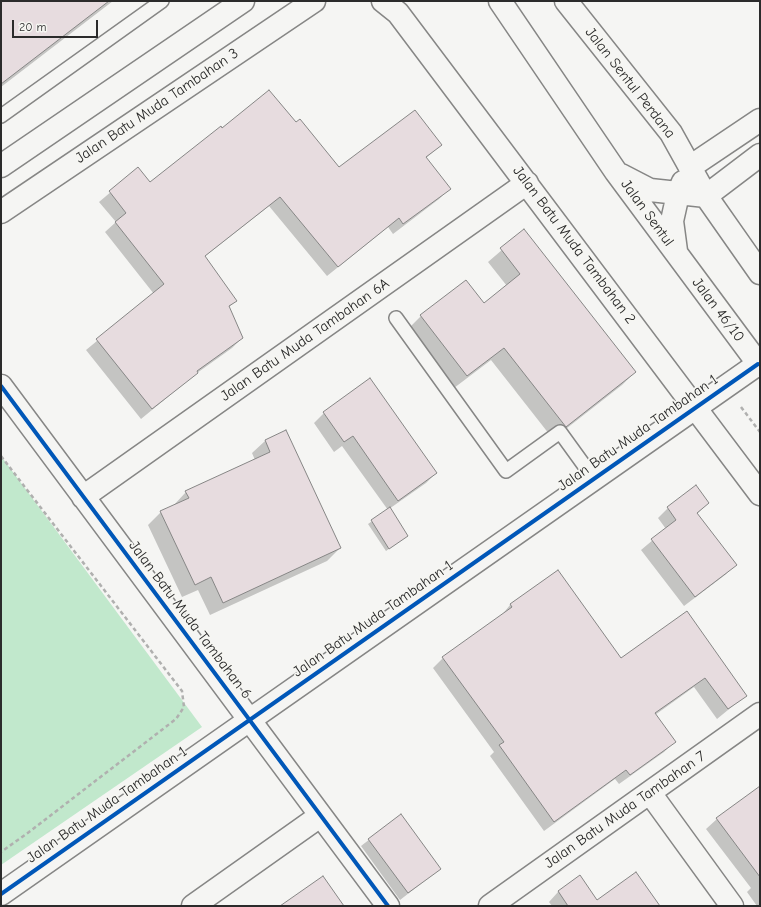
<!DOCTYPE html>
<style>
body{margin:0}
#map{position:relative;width:761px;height:907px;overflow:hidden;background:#f5f5f3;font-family:"Comic Neue",sans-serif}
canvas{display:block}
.frame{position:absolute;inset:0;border:2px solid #2b2b2b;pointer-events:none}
.scale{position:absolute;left:12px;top:20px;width:86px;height:18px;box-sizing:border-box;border:2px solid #2b2b2b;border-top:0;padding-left:5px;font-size:12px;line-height:14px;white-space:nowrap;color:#2b2b2b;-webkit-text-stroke:3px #f6f6f2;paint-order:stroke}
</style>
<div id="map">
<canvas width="761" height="907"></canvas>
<div class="frame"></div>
<div class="scale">20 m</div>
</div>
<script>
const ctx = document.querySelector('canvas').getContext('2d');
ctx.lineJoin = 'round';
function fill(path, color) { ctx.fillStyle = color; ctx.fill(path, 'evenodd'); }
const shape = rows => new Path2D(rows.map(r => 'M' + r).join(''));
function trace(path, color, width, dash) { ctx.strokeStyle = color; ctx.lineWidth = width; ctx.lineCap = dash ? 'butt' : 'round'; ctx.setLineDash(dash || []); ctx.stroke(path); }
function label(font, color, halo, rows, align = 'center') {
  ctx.font = font + ' "Comic Neue",sans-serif'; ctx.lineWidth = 3.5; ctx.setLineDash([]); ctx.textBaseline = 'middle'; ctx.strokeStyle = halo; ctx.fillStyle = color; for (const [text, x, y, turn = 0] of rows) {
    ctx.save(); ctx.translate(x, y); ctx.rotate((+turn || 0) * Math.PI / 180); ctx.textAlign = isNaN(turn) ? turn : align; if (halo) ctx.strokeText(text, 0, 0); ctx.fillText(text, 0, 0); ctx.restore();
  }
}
const green = shape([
 [1,456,202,727,1,865]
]);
const shadow = shape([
 [1,1,113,1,1,87],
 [295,124,338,168,441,145,426,158,449,189,439,199,393,234,388,227,327,276,269,206,204,257,236,301,228,308,242,338,232,348,197,373,141,419,86,350,154,294,105,232,116,222,99,202,138,169,150,183,222,130],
 [524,231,635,372,622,385,553,439,491,360,454,388,408,329,421,316,483,304,507,286,488,262],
 [324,413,436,473,426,483,389,509,407,536,386,551,368,524,388,510,342,446,334,452,314,423],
 [265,441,340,548,327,561,210,615,198,590,182,597,148,525,161,512,173,506,186,492,255,460,252,453],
 [708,503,697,514,735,565,725,575,684,606,641,550,666,529,658,518,668,508],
 [557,571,621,659,687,613,745,696,717,719,694,687,655,715,674,742,664,752,619,784,615,779,544,831,490,756,494,752,433,668,443,658,501,616,510,605],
 [760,787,760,906,757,906,747,892,751,888,706,829,717,819],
 [401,815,440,869,400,900,361,846],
 [580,877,597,902,659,906,552,906,549,902,558,892]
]);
const building = shape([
 [1,1,109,1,1,84,1,1],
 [269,90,296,122,300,119,339,167,415,110,442,145,426,157,451,189,403,224,399,218,338,267,280,197,205,256,237,301,229,306,243,338,197,371,198,373,152,409,96,339,164,284,115,222,126,213,109,191,138,167,150,182,221,126,222,128,269,90],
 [524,229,636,372,566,427,504,348,467,376,420,315,466,280,484,303,520,274,500,248,524,229],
 [370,378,437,473,398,501,353,436,344,442,323,412,370,378],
 [286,430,341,548,223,603,211,577,195,585,160,511,189,498,185,491,270,452,265,440,286,430],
 [696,485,709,503,697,513,737,565,695,597,651,539,676,520,667,507,696,485],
 [390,507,408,536,389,549,371,520,390,507],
 [558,570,621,658,687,611,747,696,728,709,705,678,655,713,676,742,630,775,626,770,554,822,499,745,504,742,442,657,512,607,510,604,558,570],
 [760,786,760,877,716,818,760,786],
 [401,814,441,869,408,893,368,839,401,814],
 [636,872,660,906,568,906,558,891,580,875,597,900,636,872],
 [323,876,344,906,280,906,323,876]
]);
const path = shape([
 [741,407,760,432],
 [1,456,182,691,184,707,176,719,29,832,1,852]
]);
const service = shape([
 [1,116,162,1],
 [396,318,506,471,560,432,594,479]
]);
const minor = shape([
 [383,1,398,13,760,494],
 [1,166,243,1],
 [690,167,760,120],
 [706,196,760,155],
 [1,212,314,1],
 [1,386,388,906],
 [83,497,527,183],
 [650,793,732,906],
 [1,894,758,364],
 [193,906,320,816],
 [490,906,760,714]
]);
const primary = shape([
 [500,1,616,172,760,366],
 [566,1,671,133,706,196,760,273],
 [621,175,650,190,706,196],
 [676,251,672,221,678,194,683,182]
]);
const cycleway = shape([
 [1,386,388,906],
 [1,894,758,364]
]);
const streetNames = [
 ["Jalan Sentul Perdana",630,83,52],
 ["Jalan Batu Muda Tambahan 3",157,106,-34],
 ["Jalan Sentul",647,213,54],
 ["Jalan Batu Muda Tambahan 2",574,245,53],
 ["Jalan 46/10",718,310,53],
 ["Jalan Batu Muda Tambahan 6A",305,340,-35],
 ["Jalan Batu Muda Tambahan 1",638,433,-35],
 ["Jalan Batu Muda Tambahan 1",373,619,-35],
 ["Jalan Batu Muda Tambahan 6",190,620,53],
 ["Jalan Batu Muda Tambahan 1",107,805,-35],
 ["Jalan Batu Muda Tambahan 7",625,810,-35]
];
fill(green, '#c1e8cc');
fill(shadow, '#0003');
fill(building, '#e7dcdf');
trace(building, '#868685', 1);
trace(service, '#868685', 16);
trace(minor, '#868685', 25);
trace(primary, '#868685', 25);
trace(path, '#b0b0af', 2.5, [4, 3]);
trace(service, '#f5f5f3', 13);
trace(minor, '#f5f5f3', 22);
trace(primary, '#f5f5f3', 22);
trace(cycleway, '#0057b8', 4);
label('15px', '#2b2b2b', '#f6f6f2', streetNames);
</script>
